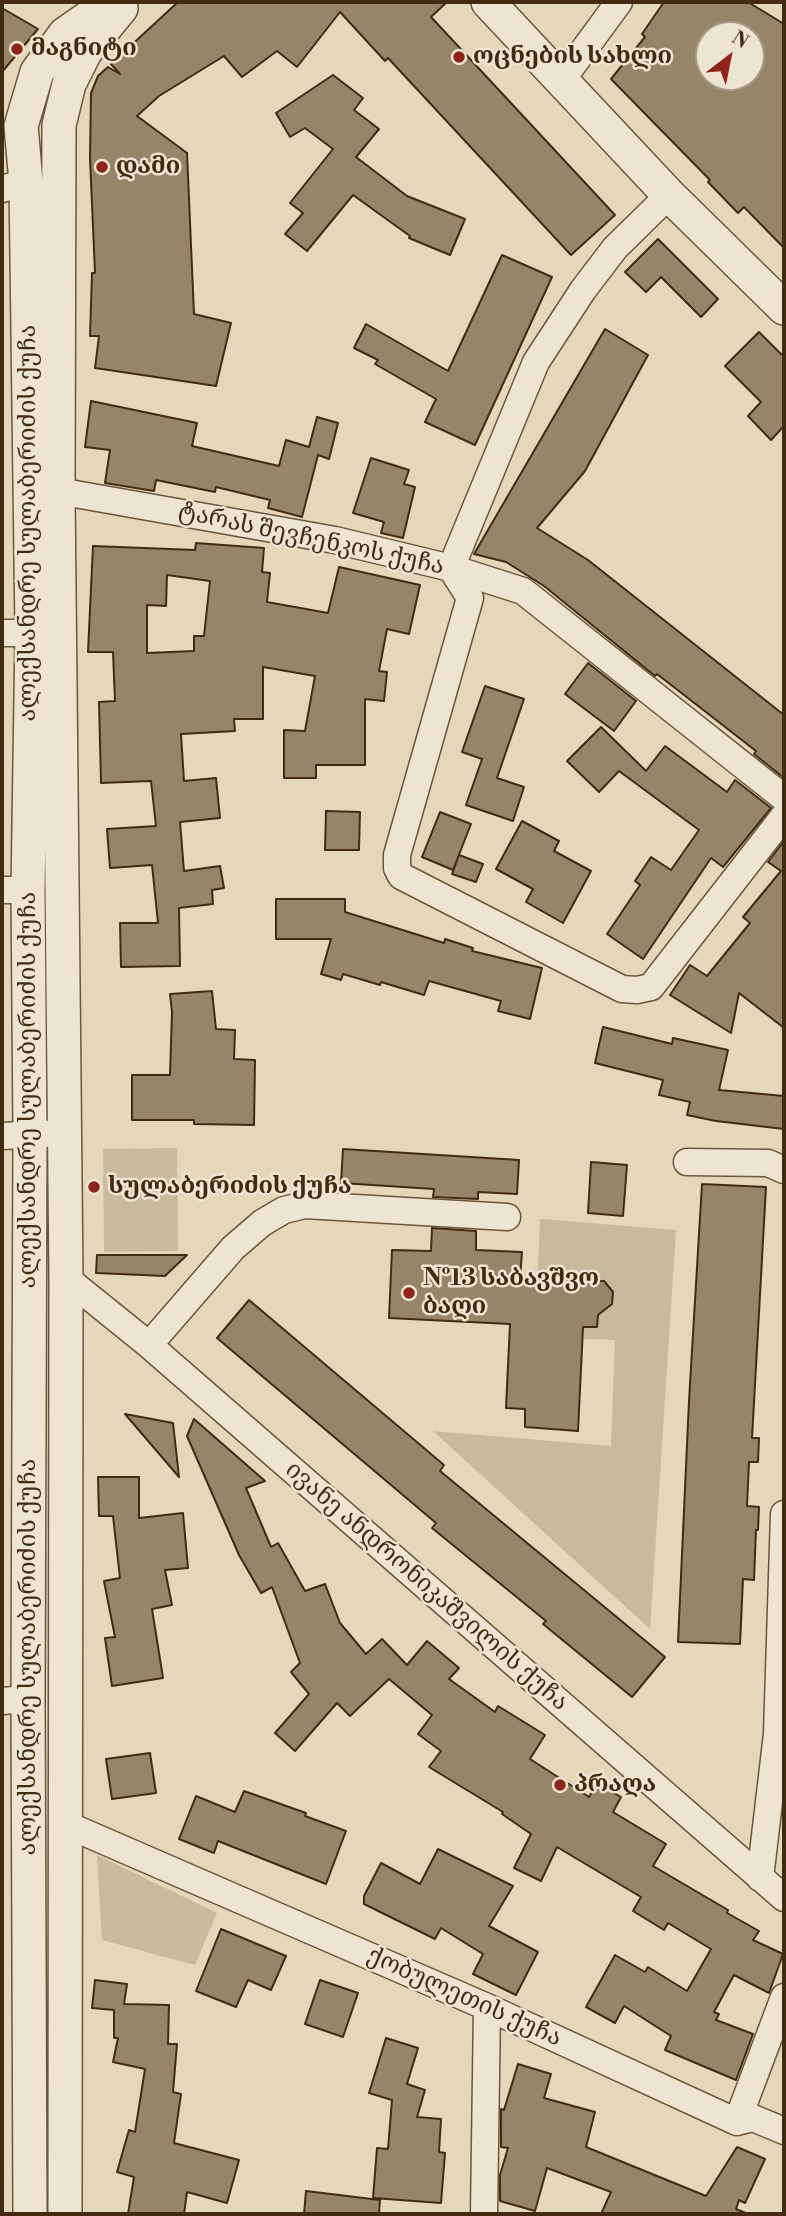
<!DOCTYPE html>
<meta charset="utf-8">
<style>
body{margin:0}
#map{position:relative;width:786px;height:2216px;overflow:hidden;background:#e4d7ba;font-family:"Libre Bodoni",serif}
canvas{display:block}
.frame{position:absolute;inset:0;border:4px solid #422c11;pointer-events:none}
.north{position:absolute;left:695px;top:21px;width:70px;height:70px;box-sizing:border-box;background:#ede5d2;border:2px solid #a99b85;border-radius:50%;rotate:32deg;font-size:19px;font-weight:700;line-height:28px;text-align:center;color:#422c11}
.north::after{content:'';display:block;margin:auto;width:24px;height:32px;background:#8f2418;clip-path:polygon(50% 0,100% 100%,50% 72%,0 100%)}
</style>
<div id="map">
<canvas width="786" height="2216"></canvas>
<div class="frame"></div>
<div class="north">N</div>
</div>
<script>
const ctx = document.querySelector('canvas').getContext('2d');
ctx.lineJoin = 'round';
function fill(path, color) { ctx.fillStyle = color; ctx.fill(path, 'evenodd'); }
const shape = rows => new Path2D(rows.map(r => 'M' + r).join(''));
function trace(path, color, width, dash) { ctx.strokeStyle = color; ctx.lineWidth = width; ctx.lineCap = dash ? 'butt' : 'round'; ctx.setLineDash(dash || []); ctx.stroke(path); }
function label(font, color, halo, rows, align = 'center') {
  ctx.font = font + ' "Libre Bodoni","Noto Serif Georgian",serif'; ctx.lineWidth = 5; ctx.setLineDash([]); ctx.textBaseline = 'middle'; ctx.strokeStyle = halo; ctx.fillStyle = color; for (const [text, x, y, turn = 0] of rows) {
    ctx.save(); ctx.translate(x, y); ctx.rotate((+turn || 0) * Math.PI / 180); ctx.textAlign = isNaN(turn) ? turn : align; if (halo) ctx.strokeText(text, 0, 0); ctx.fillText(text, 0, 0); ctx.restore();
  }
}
const green = shape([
 [177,1148,178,1251,104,1252,103,1149],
 [540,1219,676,1230,650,1629,433,1431,611,1446,615,1340,535,1337],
 [97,1855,217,1913,195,1965,102,1940]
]);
const building = shape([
 [178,2,447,2,431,17,615,215,571,255,388,58,385,61,340,12,297,67,277,51,242,77,224,56,159,96,137,116,187,153,194,314,231,323,216,386,95,368,99,336,90,336,92,273,95,273,90,158,91,93,98,76,108,67,120,74,111,64,178,2],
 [664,2,748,2,784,24,784,248,744,207,738,213,708,182,710,180,611,79,645,37,642,34,664,2],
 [709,35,751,35,751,77,709,77,709,35],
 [2,8,38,29,2,72,2,8],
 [333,75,363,98,354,110,379,129,356,157,407,196,465,219,450,255,409,238,410,236,353,195,307,251,285,234,303,213,290,203,333,149,305,128,290,137,276,113,333,75],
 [658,239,718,299,701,317,661,277,646,292,625,272,658,239],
 [502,255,552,277,475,445,425,422,436,399,375,364,378,360,354,348,366,324,448,371,502,255],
 [605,329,648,355,585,471,537,528,588,560,784,715,784,778,754,754,756,751,657,674,655,676,544,586,506,562,474,554,605,329],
 [759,332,784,357,784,426,771,440,748,416,761,402,725,366,759,332],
 [91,401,197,423,192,446,279,466,286,440,309,447,317,417,338,423,329,459,318,455,302,517,268,508,270,500,216,487,215,492,156,480,154,491,105,483,110,450,85,447,91,401],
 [371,458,409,470,404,484,415,487,403,538,381,533,384,522,353,513,371,458],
 [196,543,264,548,262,572,270,573,267,602,328,613,339,567,420,585,409,634,387,629,379,671,387,672,384,701,365,699,365,765,316,765,316,778,284,778,284,730,305,731,315,676,263,667,263,719,234,719,235,731,181,734,184,781,216,778,220,818,180,822,184,871,220,866,224,888,212,890,213,904,179,908,180,966,121,967,120,923,158,923,152,865,110,868,107,829,156,826,151,781,101,783,99,702,115,701,113,652,88,652,93,546,195,550,196,543],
 [167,575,210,581,204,636,194,636,194,651,147,653,147,605,166,606,167,575],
 [588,663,636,701,614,731,565,694,588,663],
 [485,686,524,699,497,778,524,787,513,821,466,805,482,759,462,752,485,686],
 [601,727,646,771,665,746,727,792,735,780,771,808,723,867,711,858,643,959,607,934,640,885,635,881,651,857,671,870,699,830,619,771,599,792,567,761,601,727],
 [326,811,360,812,359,850,325,850,326,811],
 [440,812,471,824,453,870,422,857,440,812],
 [522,821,559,841,554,851,591,871,563,923,526,902,533,889,496,869,522,821],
 [784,841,784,1028,739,993,731,1033,670,995,690,965,707,976,750,923,743,917,781,871,768,862,784,841],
 [459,855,483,864,476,882,452,874,459,855],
 [276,899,345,899,345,912,444,943,445,939,473,948,472,951,542,968,530,1019,498,1011,501,1001,429,981,424,995,381,982,380,985,343,974,341,980,321,974,331,939,276,939,276,899],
 [212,991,216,1029,235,1030,234,1059,255,1060,254,1125,194,1124,194,1120,132,1120,132,1075,170,1075,172,1012,170,994,212,991],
 [603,1027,672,1044,673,1038,728,1050,719,1090,784,1096,784,1129,716,1121,687,1115,690,1102,659,1095,663,1080,595,1063,603,1027],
 [343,1149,519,1160,517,1194,478,1192,478,1199,433,1197,434,1189,341,1183,343,1149],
 [591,1162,627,1165,623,1216,588,1213,591,1162],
 [702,1184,766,1187,752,1438,759,1438,758,1462,749,1462,747,1506,759,1507,758,1530,756,1530,754,1580,743,1579,740,1644,678,1642,689,1401,702,1184],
 [432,1228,476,1231,476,1250,522,1252,520,1278,604,1281,613,1292,612,1304,598,1315,597,1327,583,1327,578,1431,525,1427,525,1409,506,1408,510,1324,389,1318,392,1250,431,1251,432,1228],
 [97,1255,187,1255,165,1276,96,1273,97,1255],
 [249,1300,444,1465,440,1471,665,1657,632,1697,543,1624,546,1621,432,1528,436,1523,217,1338,249,1300],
 [125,1414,173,1423,179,1477,125,1414],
 [194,1419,265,1481,246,1488,271,1547,278,1543,305,1591,325,1584,340,1623,366,1654,382,1639,407,1665,427,1641,459,1668,449,1679,495,1712,498,1706,545,1735,530,1759,589,1797,597,1783,621,1797,613,1812,666,1844,653,1866,728,1910,727,1913,759,1931,753,1940,783,1954,769,1993,734,1975,714,2012,719,2014,716,2020,753,2034,736,2080,665,2050,671,2036,624,2006,615,2023,586,2007,615,1955,645,1972,648,1967,687,1991,711,1949,668,1923,664,1930,633,1911,641,1897,557,1847,541,1881,514,1868,531,1834,502,1814,503,1812,429,1767,441,1751,418,1734,432,1715,389,1679,350,1716,337,1703,295,1751,275,1733,309,1694,291,1672,300,1663,272,1587,261,1593,239,1555,187,1436,194,1419],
 [98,1477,139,1477,139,1518,183,1513,188,1568,165,1570,172,1605,152,1609,163,1678,112,1686,105,1638,115,1637,104,1581,120,1578,113,1516,99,1516,98,1477],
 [150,1753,156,1793,112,1799,106,1759,150,1753],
 [244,1791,306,1813,305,1816,346,1831,326,1884,218,1841,214,1853,179,1839,196,1796,235,1812,244,1791],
 [438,1849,513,1886,489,1926,538,1952,516,1995,473,1974,483,1954,441,1928,435,1939,364,1904,364,1896,381,1863,420,1884,438,1849],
 [221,1929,286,1956,271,1990,248,1980,236,2007,196,1991,221,1929],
 [95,1980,127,1984,124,2004,169,2005,168,2044,177,2044,173,2092,181,2094,174,2143,239,2160,227,2203,187,2192,184,2214,128,2214,134,2177,117,2172,129,2130,135,2132,145,2069,113,2062,118,2038,114,2038,114,2010,92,2008,95,1980],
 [320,1980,358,1993,343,2037,305,2024,320,1980],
 [386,2038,418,2048,407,2084,425,2090,417,2117,441,2119,439,2152,445,2153,441,2203,373,2198,377,2148,388,2149,392,2100,369,2093,386,2038],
 [518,2064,551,2074,544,2098,595,2112,586,2147,706,2196,737,2147,765,2159,745,2203,739,2200,736,2209,748,2214,601,2214,611,2192,547,2168,535,2211,500,2201,500,2175,508,2148,501,2147,501,2109,504,2110,518,2064],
 [306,2191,380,2200,379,2214,304,2214,306,2191]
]);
const minor = shape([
 [561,81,619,2],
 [2,189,26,182],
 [669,195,615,248,583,290,536,362,451,568,470,598,397,855,397,868,401,876,622,989,637,990,651,987,784,816],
 [58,491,335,540,451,568,523,591,784,798],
 [2,633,32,633],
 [2,890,28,890],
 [2,1136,63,1133],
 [687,1162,768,1163,784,1170],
 [66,1278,149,1345,784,1898],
 [149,1345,233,1248,262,1223,284,1210,305,1205,507,1217],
 [2,1701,28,1699],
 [65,1824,487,2007,737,2122],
 [760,1878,777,1734,784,1514],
 [737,2122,784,1997],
 [737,2122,753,2118,784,2131],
 [484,2214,487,2007]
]);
const tertiary = shape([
 [488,2,669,195,784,308],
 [30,2214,28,1699,30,1134,28,890,32,633,26,182,21,126,37,72,65,34,111,2],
 [65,2214,66,1278,58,491,59,125,69,84,85,52,121,8]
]);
const markers = [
 [17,49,7,"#8f2418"],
 [459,57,7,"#8f2418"],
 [102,167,7,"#8f2418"],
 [94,1187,7,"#8f2418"],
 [409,1293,7,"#8f2418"],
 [560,1785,7,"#8f2418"]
];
const poiNames = [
 ["მაგნიტი",31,49],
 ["ოცნების სახლი",473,57],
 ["დამი",116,167],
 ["სულაბერიძის ქუჩა",108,1187],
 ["№13 საბავშვო",423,1279],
 ["ბაღი",423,1307],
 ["პრაღა",574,1785]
];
const streetNames = [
 ["ალექსანდრე სულაბერიძის ქუჩა",29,523,-90],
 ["ტარას შევჩენკოს ქუჩა",311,540,12],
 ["ალექსანდრე სულაბერიძის ქუჩა",29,1090,-90],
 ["ივანე ანდრონიკაშვილის ქუჩა",426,1587,41],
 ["ალექსანდრე სულაბერიძის ქუჩა",29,1657,-90],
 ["ქობულეთის ქუჩა",464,1998,24]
];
fill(green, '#c8ba9d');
fill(building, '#968569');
trace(building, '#422c11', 2);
trace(minor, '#6a573b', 29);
trace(tertiary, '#6a573b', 36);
trace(minor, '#ede5d2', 26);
trace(tertiary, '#ede5d2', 33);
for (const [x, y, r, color] of markers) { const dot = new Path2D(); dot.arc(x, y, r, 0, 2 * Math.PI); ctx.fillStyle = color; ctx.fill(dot); trace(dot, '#ede5d2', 2.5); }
label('bold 24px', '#422c11', '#ede5d2', poiNames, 'left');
label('24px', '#422c11', '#ede5d2', streetNames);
</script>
